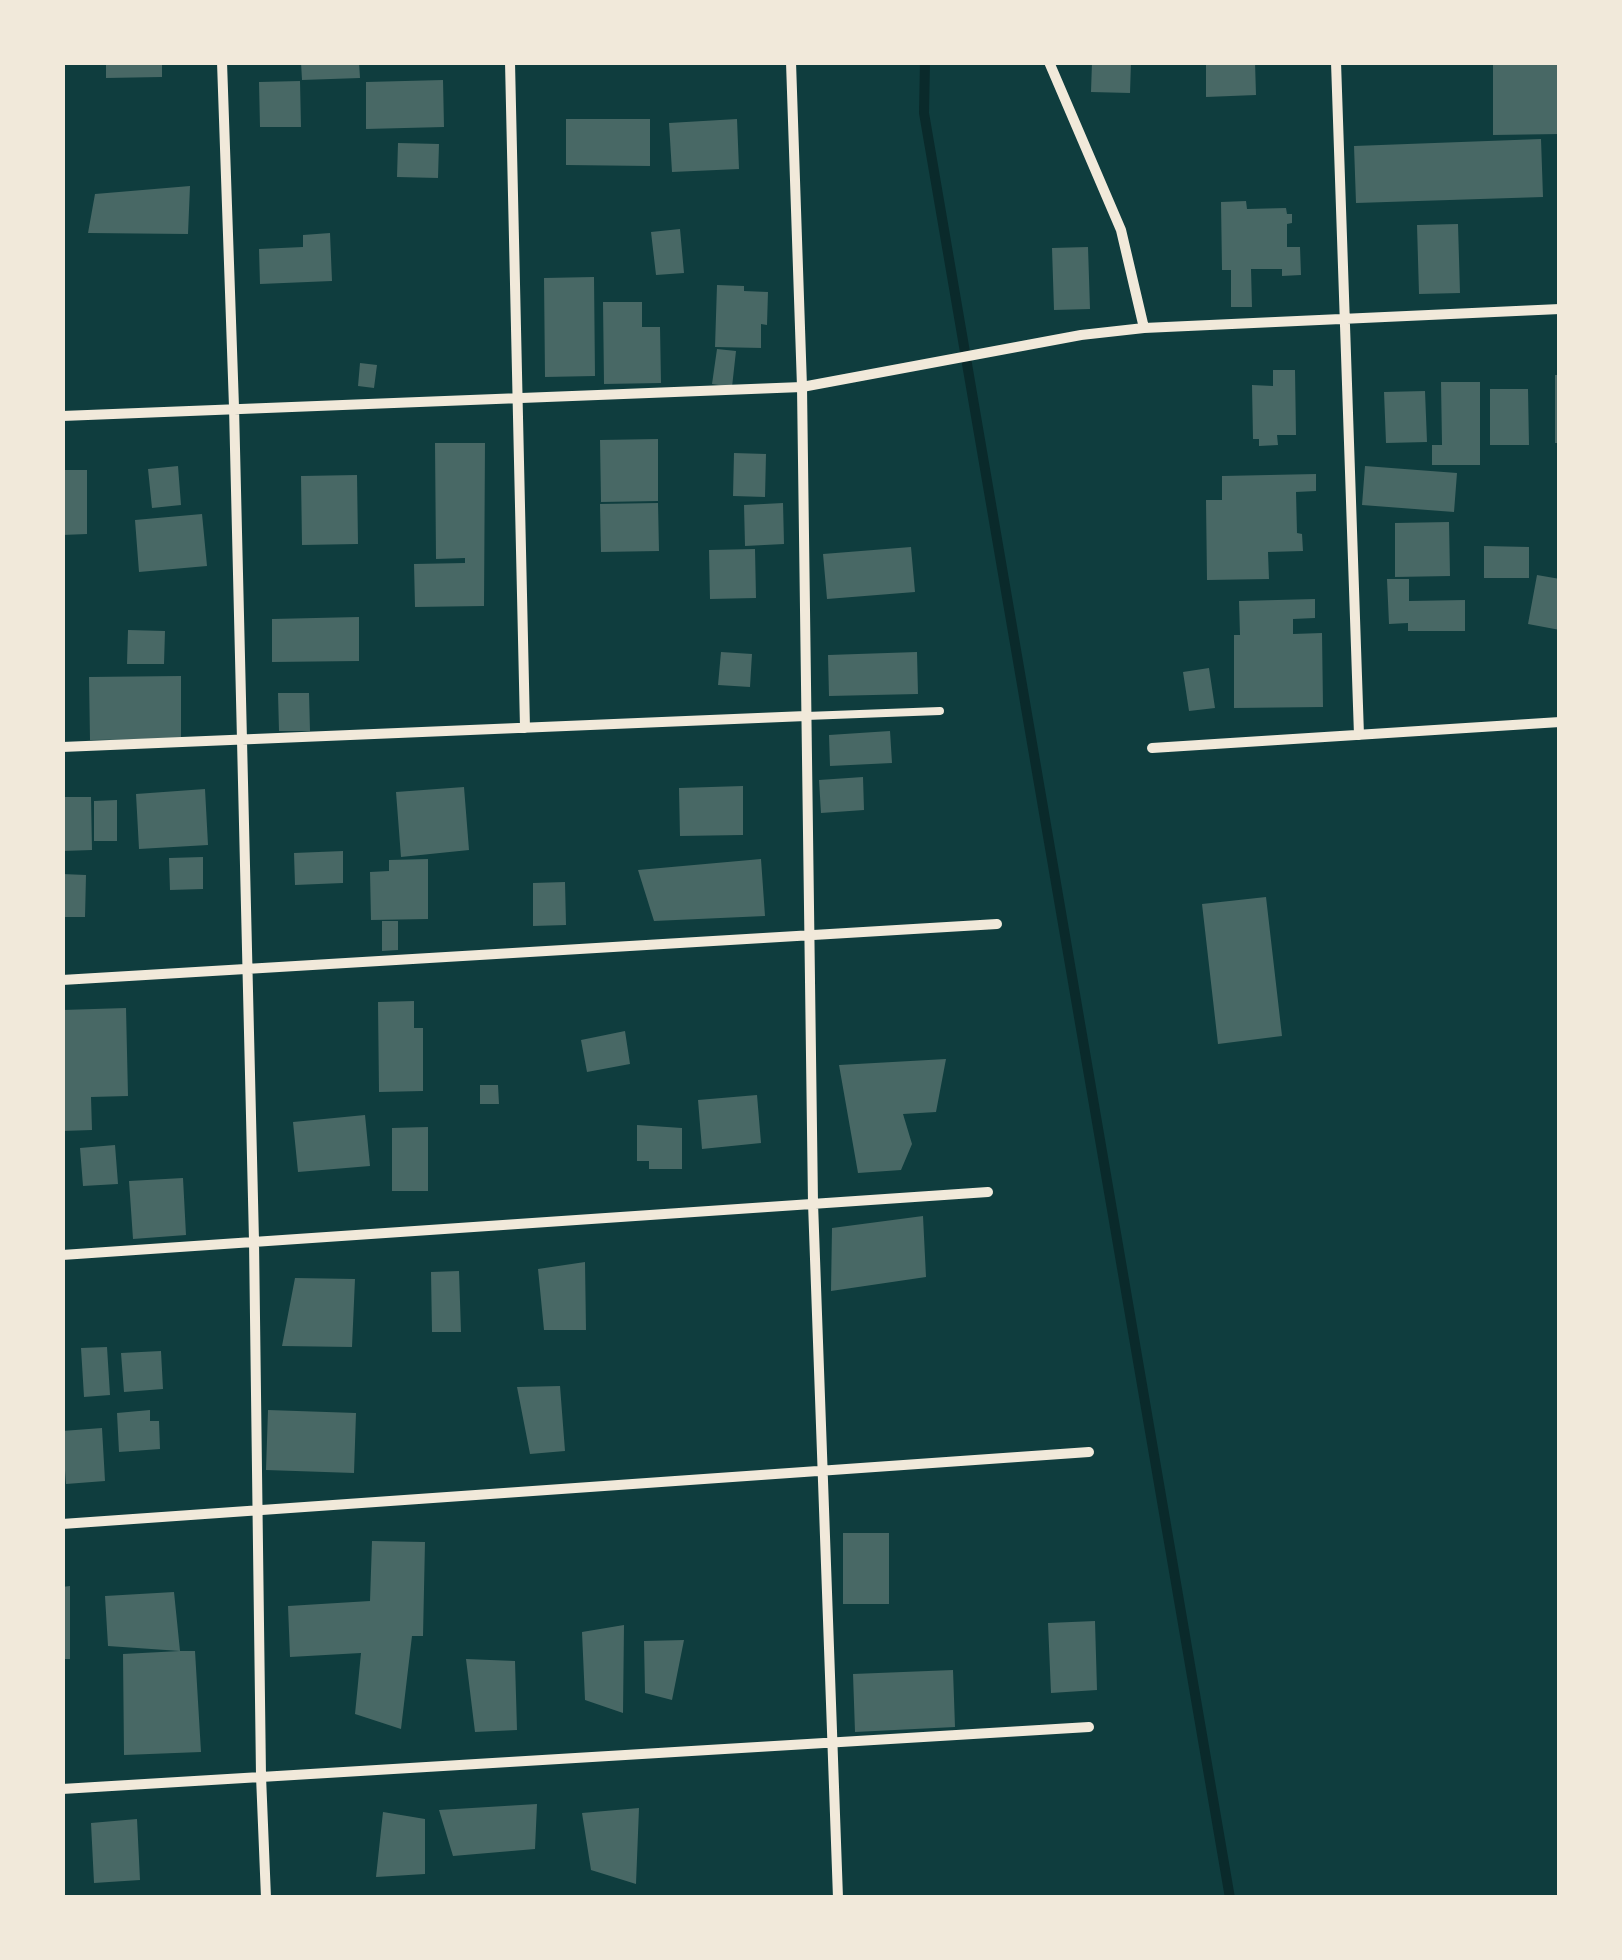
<!DOCTYPE html>
<style>
body{margin:0}
#map{position:relative;width:1622px;height:1960px;overflow:hidden;background:#0f3d3e;font-family:"Source Sans 3",sans-serif}
canvas{display:block}
.frame{position:absolute;inset:0;border:65px solid #f1e9da;pointer-events:none}
</style>
<div id="map">
<canvas width="1622" height="1960"></canvas>
<div class="frame"></div>
</div>
<script>
const ctx = document.querySelector('canvas').getContext('2d');
ctx.lineJoin = 'round';
const shape = rows => new Path2D(rows.map(r => 'M' + r).join(''));
function trace(path, color, width, dash) { ctx.strokeStyle = color; ctx.lineWidth = width; ctx.lineCap = dash ? 'butt' : 'round'; ctx.setLineDash(dash || []); ctx.stroke(path); }
function fill(path, color) { ctx.fillStyle = color; ctx.fill(path, 'evenodd'); }
const stream = shape([
 [925,62,924,113,1230,1898]
]);
const building = shape([
 [106,62,162,62,162,77,106,78],
 [301,62,359,62,360,78,302,80],
 [1092,62,1131,62,1130,93,1091,92],
 [1206,62,1255,62,1256,95,1206,97],
 [1493,62,1560,62,1560,134,1493,135],
 [443,80,444,127,366,129,366,82],
 [300,81,301,127,260,127,259,82],
 [566,119,650,119,650,166,566,165],
 [737,119,739,169,672,172,669,123],
 [1541,139,1543,197,1356,203,1354,146],
 [398,143,439,144,438,178,397,177],
 [190,186,188,234,88,233,95,194],
 [1246,201,1247,209,1286,208,1287,214,1292,214,1292,223,1287,224,1287,247,1300,247,1301,275,1282,276,1282,269,1251,269,1252,307,1231,307,1231,270,1222,270,1221,202],
 [1458,224,1460,293,1419,294,1417,225],
 [680,229,684,273,656,275,651,232],
 [330,233,332,281,260,284,259,249,303,247,303,235],
 [1088,247,1090,309,1054,310,1052,248],
 [594,277,595,376,545,377,544,278],
 [717,285,744,286,744,291,768,292,767,325,761,324,761,348,715,347],
 [603,302,642,302,642,327,660,327,661,383,604,384],
 [717,349,736,351,732,387,712,384],
 [360,363,377,365,374,388,358,386],
 [1273,370,1295,370,1296,435,1277,435,1278,445,1259,446,1259,439,1253,439,1252,385,1273,386],
 [1555,375,1560,375,1560,443,1555,443],
 [1441,382,1480,382,1480,465,1432,465,1432,445,1442,445],
 [1490,389,1528,389,1529,445,1490,445],
 [1425,391,1427,442,1386,443,1384,392],
 [658,439,658,501,601,502,600,440],
 [435,443,485,443,484,606,415,607,414,564,465,563,465,558,436,559],
 [734,453,766,454,765,497,733,496],
 [178,466,181,505,152,508,148,469],
 [1365,466,1457,473,1454,512,1362,505],
 [62,470,87,470,87,534,62,535],
 [1316,474,1316,491,1296,492,1297,533,1302,534,1303,551,1268,552,1269,579,1207,580,1206,500,1222,500,1222,476],
 [357,475,358,544,302,545,301,476],
 [658,503,659,551,601,552,600,504],
 [783,503,784,544,745,546,744,505],
 [202,514,207,566,139,572,135,520],
 [1449,522,1450,576,1395,577,1395,523],
 [1484,546,1529,547,1529,578,1484,578],
 [911,547,915,592,827,599,823,554],
 [755,549,756,598,710,599,709,550],
 [1537,575,1560,579,1560,630,1528,624],
 [1387,579,1409,579,1409,601,1465,600,1465,631,1408,631,1408,623,1389,624],
 [1315,599,1315,618,1293,619,1293,634,1322,633,1323,707,1234,708,1234,635,1240,635,1239,601],
 [359,617,359,661,272,662,272,619],
 [128,630,165,631,164,664,127,664],
 [721,652,752,654,750,687,718,685],
 [917,652,918,694,829,696,828,655],
 [1209,668,1215,708,1189,711,1183,672],
 [181,676,181,739,90,740,89,677],
 [278,693,309,693,310,731,279,731],
 [890,731,892,763,830,766,829,735],
 [863,777,864,810,821,813,819,780],
 [743,786,743,835,680,836,679,788],
 [464,787,469,850,401,857,396,792],
 [205,789,208,845,139,849,136,794],
 [62,797,91,797,92,850,62,851],
 [117,800,117,841,94,841,94,801],
 [343,851,343,883,295,885,294,853],
 [203,857,203,889,170,890,169,858],
 [428,859,428,919,371,920,370,872,389,871,389,860],
 [761,859,765,916,654,921,638,870],
 [62,874,86,875,85,917,62,917],
 [565,882,566,925,533,926,533,883],
 [1266,897,1282,1036,1218,1044,1202,904],
 [382,921,398,921,398,950,382,951],
 [414,1001,414,1028,423,1028,423,1091,379,1092,378,1002],
 [126,1008,128,1096,91,1097,92,1130,62,1131,62,1010],
 [625,1031,630,1064,587,1072,581,1040],
 [946,1059,936,1112,903,1114,912,1144,901,1170,858,1173,839,1065],
 [480,1085,498,1085,499,1104,480,1104],
 [757,1095,761,1143,702,1149,698,1100],
 [365,1115,370,1166,298,1172,293,1122],
 [637,1125,682,1128,682,1169,649,1169,649,1161,637,1161],
 [428,1127,428,1191,392,1191,392,1128],
 [115,1145,118,1184,83,1186,80,1148],
 [183,1178,186,1235,133,1239,129,1181],
 [923,1216,926,1277,831,1291,832,1228],
 [585,1262,586,1330,544,1330,538,1269],
 [459,1271,461,1332,432,1332,431,1272],
 [295,1278,355,1279,352,1347,282,1346],
 [107,1347,110,1395,84,1397,81,1348],
 [161,1351,163,1389,124,1392,121,1353],
 [560,1386,565,1451,530,1454,517,1387],
 [150,1410,150,1421,159,1421,160,1449,119,1452,117,1413],
 [268,1410,356,1413,354,1473,266,1470],
 [102,1428,105,1481,66,1484,62,1431],
 [843,1533,889,1533,889,1604,843,1604],
 [372,1541,425,1542,423,1636,412,1636,401,1729,355,1714,361,1653,290,1657,288,1606,370,1601],
 [70,1586,70,1659,62,1659,62,1587],
 [174,1592,180,1651,195,1651,201,1752,124,1755,123,1654,180,1651,108,1646,105,1596],
 [1095,1621,1097,1690,1051,1693,1048,1623],
 [624,1625,623,1713,585,1700,582,1632],
 [684,1640,672,1700,645,1693,644,1641],
 [466,1659,515,1661,517,1730,475,1732],
 [953,1670,955,1727,855,1732,853,1674],
 [537,1804,535,1849,453,1856,439,1810],
 [639,1808,636,1884,591,1870,582,1813],
 [383,1812,425,1819,425,1874,376,1877],
 [137,1819,140,1880,94,1883,91,1823]
]);
const service = shape([
 [806,716,940,711]
]);
const minor = shape([
 [222,62,234,407,254,1241,261,1776,266,1898],
 [510,62,525,728],
 [791,62,802,387,813,1203,838,1898],
 [1049,62,1121,230,1144,328],
 [1336,62,1359,735],
 [62,416,802,387,1081,335,1144,328,1560,309],
 [62,747,806,716],
 [1152,748,1560,722],
 [62,980,997,924],
 [62,1255,988,1192],
 [62,1524,1089,1452],
 [62,1789,1089,1727]
]);
trace(stream, '#0a2a2b', 10);
fill(building, '#486865');
trace(service, '#f1e9da', 8);
trace(minor, '#f1e9da', 10);
</script>
